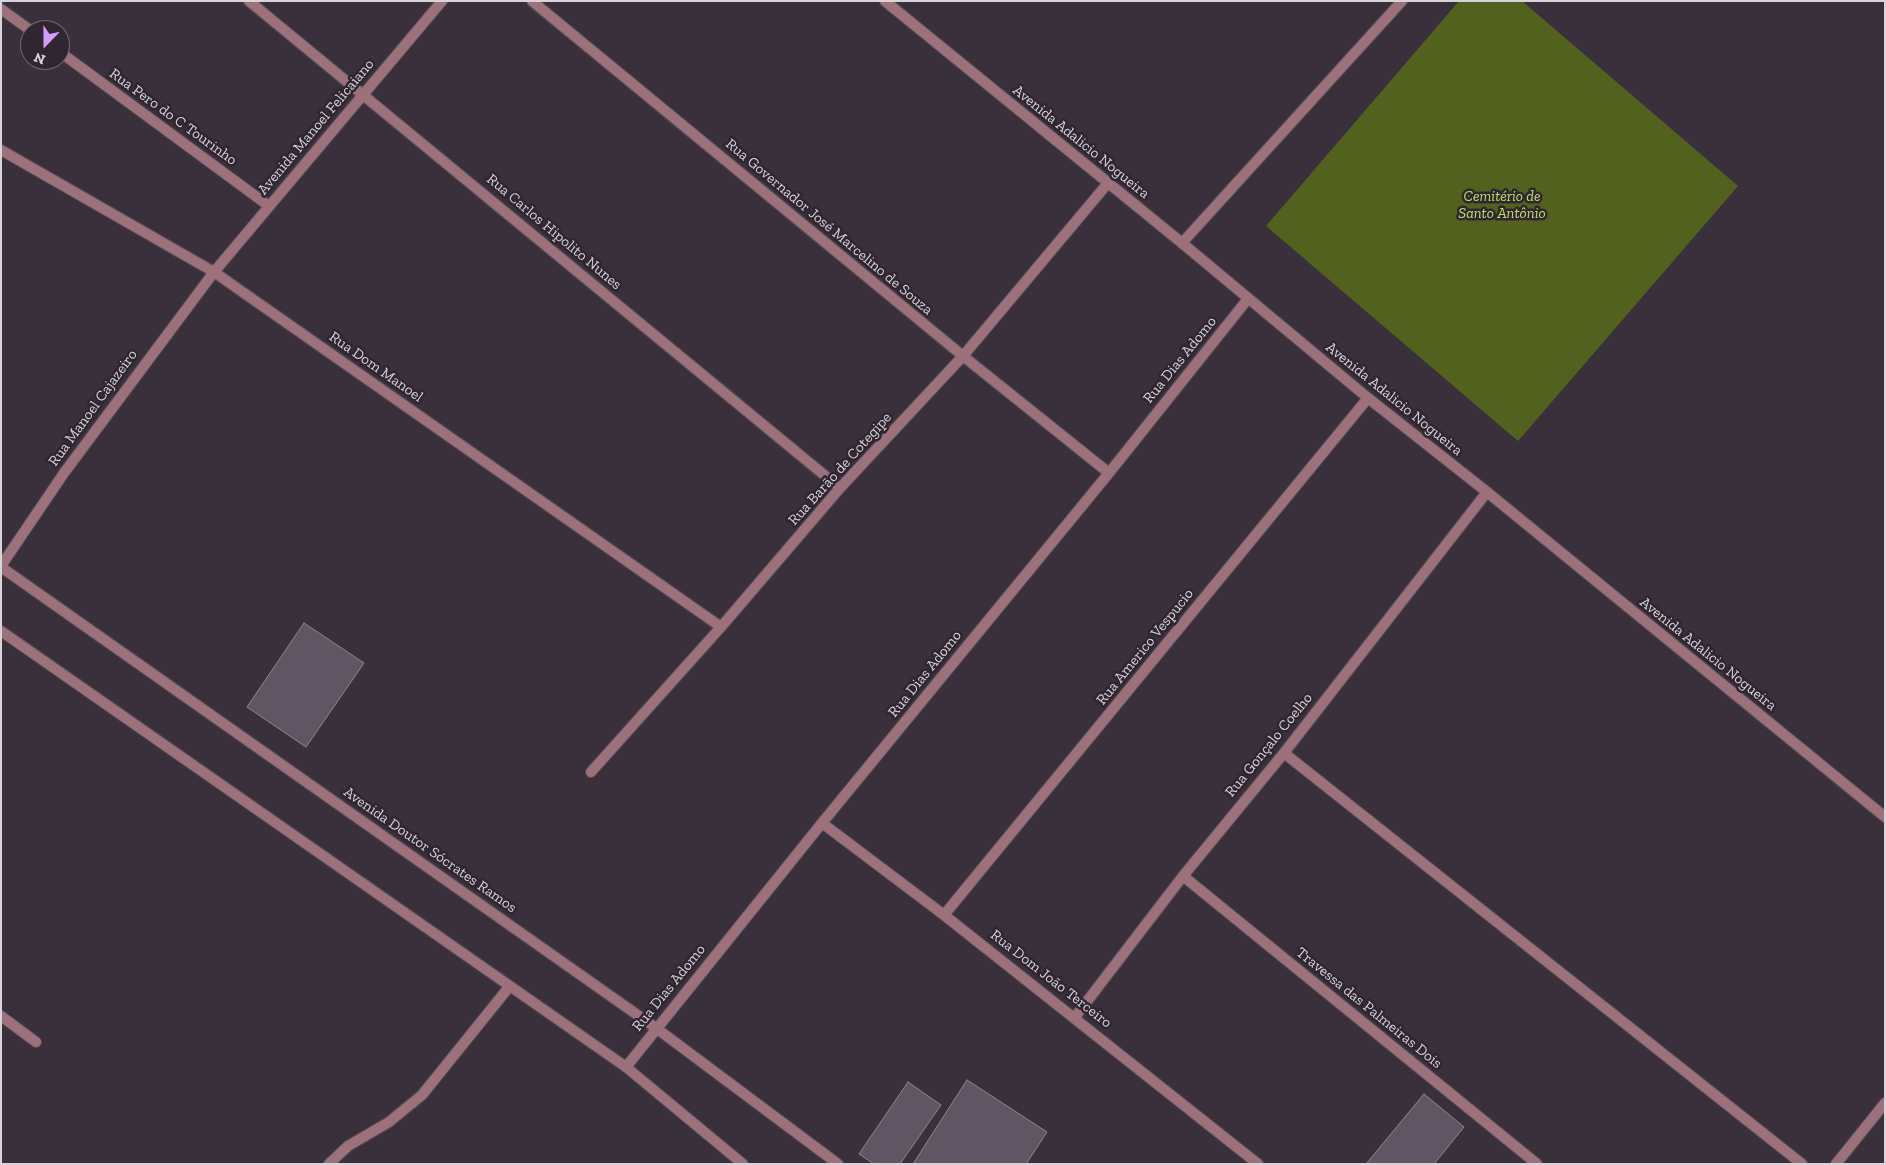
<!DOCTYPE html>
<meta charset="utf-8">
<style>
body{margin:0}
#map{position:relative;width:1886px;height:1165px;overflow:hidden;background:#3a303c;font-family:"Zilla Slab",serif}
canvas{display:block}
.frame{position:absolute;inset:0;border:2px solid #d9d3da;pointer-events:none}
.north{position:absolute;left:20px;top:20px;width:50px;height:50px;box-sizing:border-box;background:#302631;border:1px solid #746b75;border-radius:50%;rotate:202deg;font-size:14px;font-weight:700;line-height:20px;text-align:center;color:#d9d3da}
.north::after{content:'';display:block;margin:auto;width:18px;height:22px;background:#d59bfa;clip-path:polygon(50% 0,100% 100%,50% 72%,0 100%)}
</style>
<div id="map">
<canvas width="1886" height="1165"></canvas>
<div class="frame"></div>
<div class="north">N</div>
</div>
<script>
const ctx = document.querySelector('canvas').getContext('2d');
ctx.lineJoin = 'round';
function fill(path, color) { ctx.fillStyle = color; ctx.fill(path, 'evenodd'); }
const shape = rows => new Path2D(rows.map(r => 'M' + r).join(''));
function trace(path, color, width, dash) { ctx.strokeStyle = color; ctx.lineWidth = width; ctx.lineCap = dash ? 'butt' : 'round'; ctx.setLineDash(dash || []); ctx.stroke(path); }
function label(font, color, halo, rows, align = 'center') {
  ctx.font = font + ' "Zilla Slab",serif'; ctx.lineWidth = 5; ctx.setLineDash([]); ctx.textBaseline = 'middle'; ctx.strokeStyle = halo; ctx.fillStyle = color; for (const [text, x, y, turn = 0] of rows) {
    ctx.save(); ctx.translate(x, y); ctx.rotate((+turn || 0) * Math.PI / 180); ctx.textAlign = isNaN(turn) ? turn : align; if (halo) ctx.strokeText(text, 0, 0); ctx.fillText(text, 0, 0); ctx.restore();
  }
}
const green = shape([
 [1459,1,1522,1,1738,186,1518,441,1266,226]
]);
const building = shape([
 [304,623,364,663,306,747,247,707,304,623],
 [967,1080,1047,1132,1026,1164,913,1164,967,1080],
 [908,1082,941,1105,900,1164,874,1164,859,1154,908,1082],
 [1424,1094,1464,1127,1434,1164,1366,1164,1424,1094]
]);
const service = shape([
 [1182,243,1402,1]
]);
const minor = shape([
 [249,1,840,488],
 [532,1,963,356,1109,473],
 [1,9,30,30],
 [60,52,269,206],
 [1,150,214,272,721,627],
 [1,566,64,473,214,272,442,1],
 [1284,753,1802,1164],
 [591,772,721,627,840,488,963,356,1108,183],
 [822,823,944,915,1258,1164],
 [1183,876,1537,1164],
 [944,915,1368,398],
 [1,1016,36,1042],
 [1075,1017,1183,876,1284,753,1487,492],
 [626,1067,822,823,1109,473,1247,300],
 [329,1164,348,1146,389,1122,422,1095,509,987],
 [1836,1164,1885,1103]
]);
const tertiary = shape([
 [885,1,1182,243,1368,398,1487,492,1885,817],
 [1,567,656,1028,838,1164],
 [1,631,626,1067,743,1164]
]);
const streetNames = [
 ["Rua Pero do C Tourinho",173,117,36],
 ["Avenida Manoel Felicaiano",316,127,-50],
 ["Avenida Adalicio Nogueira",1081,142,39],
 ["Rua Governador José Marcelino de Souza",829,227,40],
 ["Rua Carlos Hipolito Nunes",554,232,40],
 ["Rua Dias Adomo",1180,360,-51],
 ["Rua Dom Manoel",376,367,35],
 ["Avenida Adalicio Nogueira",1394,399,39],
 ["Rua Manoel Cajazeiro",93,408,-54],
 ["Rua Barão de Cotegipe",840,469,-48],
 ["Rua Americo Vespucio",1145,647,-51],
 ["Avenida Adalicio Nogueira",1708,654,39],
 ["Rua Dias Adomo",925,674,-51],
 ["Rua Gonçalo Coelho",1269,745,-51],
 ["Avenida Doutor Sócrates Ramos",430,850,35],
 ["Rua Dom João Terceiro",1051,979,38],
 ["Rua Dias Adomo",669,988,-51],
 ["Travessa das Palmeiras Dois",1369,1008,39]
];
const parkNames = [
 ["Cemitério de",1502,197],
 ["Santo Antônio",1502,214]
];
fill(green, '#52621e');
fill(building, '#605562');
trace(building, '#918593', 1);
trace(service, '#574d58', 12);
trace(minor, '#574d58', 12);
trace(tertiary, '#574d58', 12);
trace(service, '#9c717c', 10);
trace(minor, '#9c717c', 10);
trace(tertiary, '#9c717c', 10);
label('15px', '#d9d3da', '#302631', streetNames);
label('italic 15px', '#c1e064', '#302631', parkNames);
</script>
